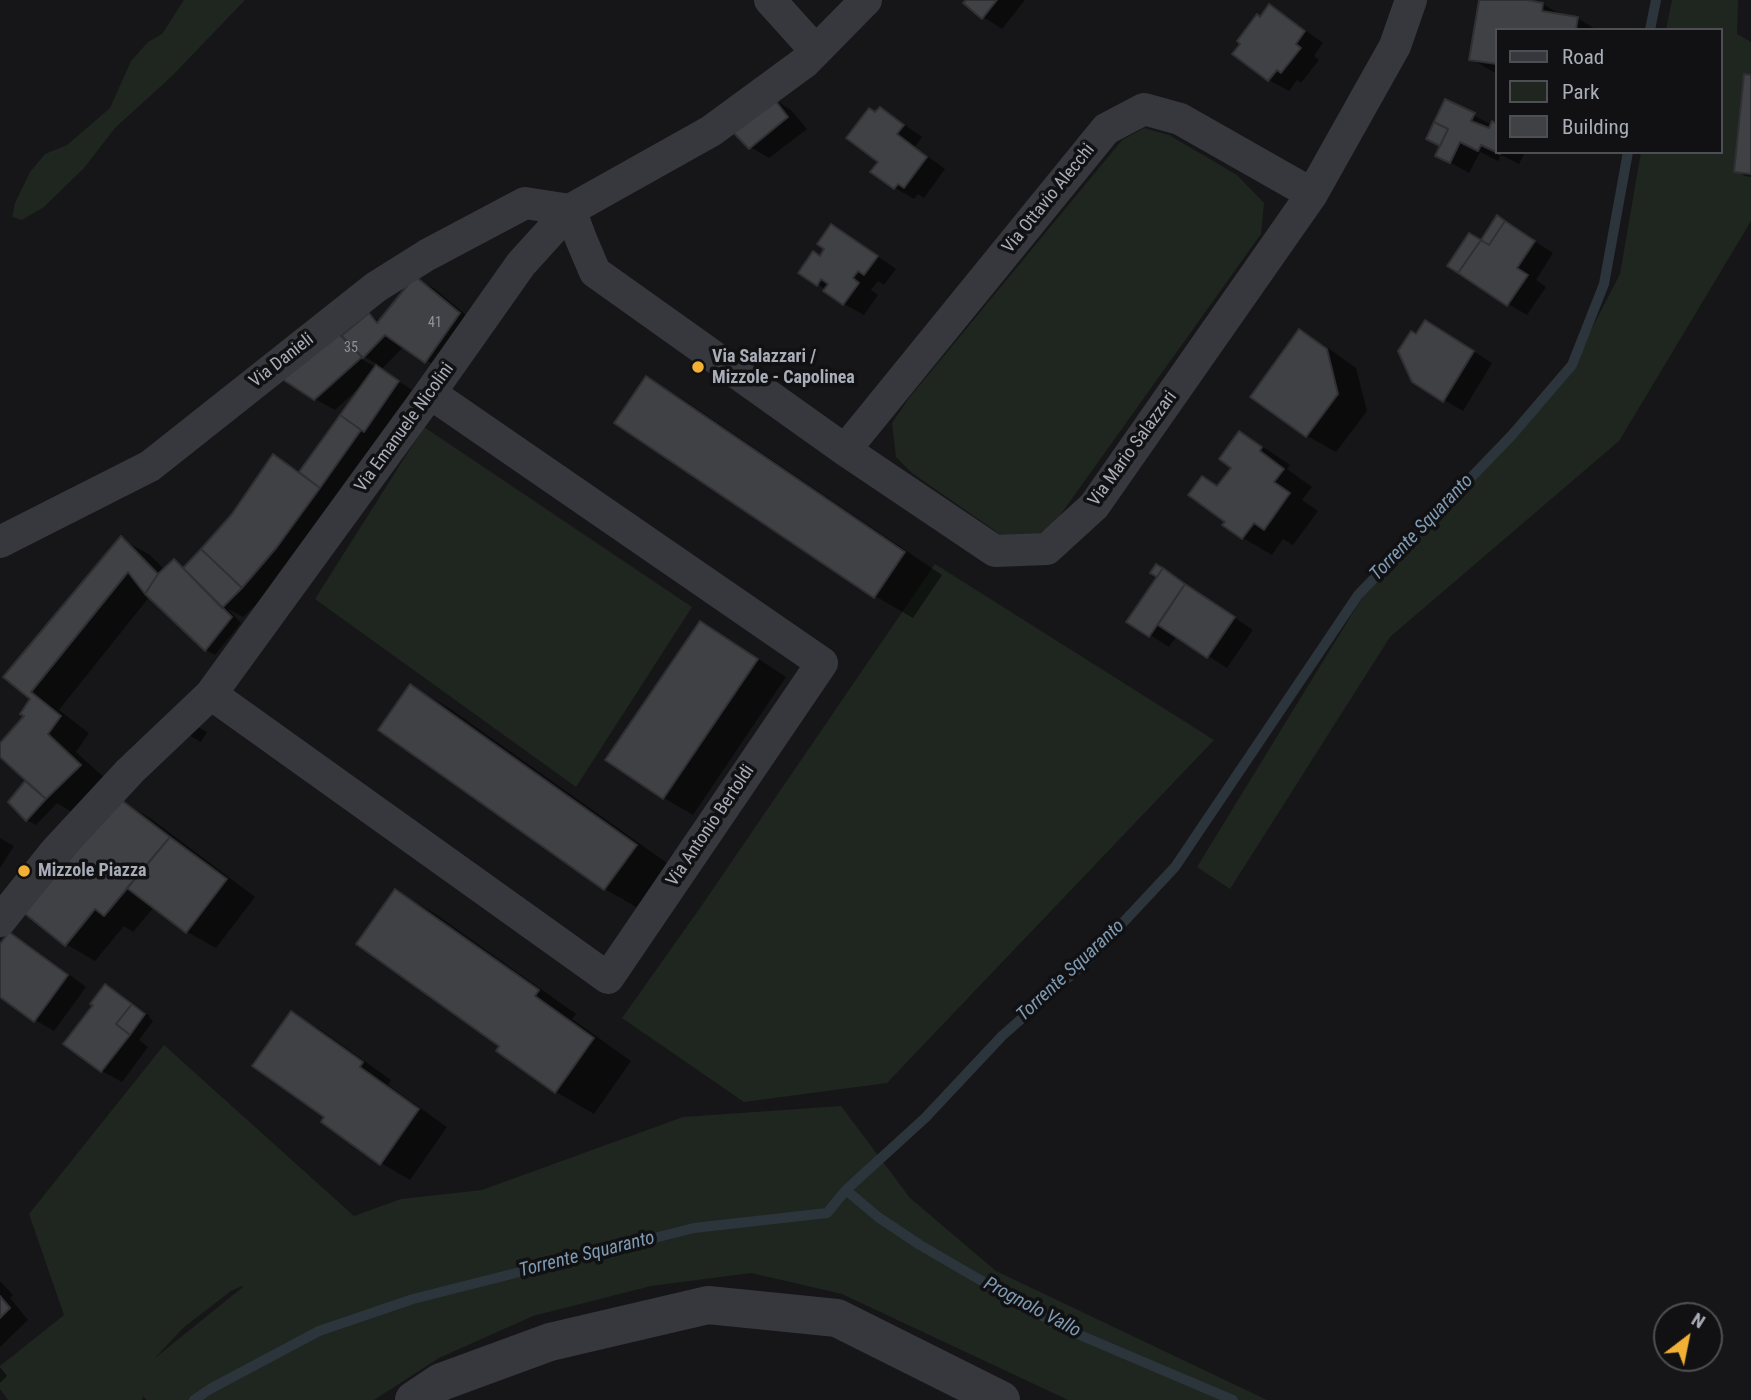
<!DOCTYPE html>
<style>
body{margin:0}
#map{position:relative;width:1751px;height:1400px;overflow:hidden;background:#161618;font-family:"Roboto Condensed",sans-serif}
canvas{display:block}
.legend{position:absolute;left:1495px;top:28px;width:228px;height:126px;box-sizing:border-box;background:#111113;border:2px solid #4d4f55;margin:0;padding:9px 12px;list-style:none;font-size:21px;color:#a8adb8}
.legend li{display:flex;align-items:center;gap:14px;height:35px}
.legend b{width:35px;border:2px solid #4d4f55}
.north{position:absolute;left:1653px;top:1302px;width:70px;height:70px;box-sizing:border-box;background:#111113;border:2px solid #4d4f55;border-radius:50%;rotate:32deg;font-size:19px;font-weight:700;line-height:28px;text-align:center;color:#a8adb8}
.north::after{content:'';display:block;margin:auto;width:24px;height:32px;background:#f2b134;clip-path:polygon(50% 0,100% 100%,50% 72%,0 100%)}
</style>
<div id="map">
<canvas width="1751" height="1400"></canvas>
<ul class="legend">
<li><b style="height:9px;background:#37383d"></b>Road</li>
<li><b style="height:19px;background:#1e261f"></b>Park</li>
<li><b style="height:19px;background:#404145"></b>Building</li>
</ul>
<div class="north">N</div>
</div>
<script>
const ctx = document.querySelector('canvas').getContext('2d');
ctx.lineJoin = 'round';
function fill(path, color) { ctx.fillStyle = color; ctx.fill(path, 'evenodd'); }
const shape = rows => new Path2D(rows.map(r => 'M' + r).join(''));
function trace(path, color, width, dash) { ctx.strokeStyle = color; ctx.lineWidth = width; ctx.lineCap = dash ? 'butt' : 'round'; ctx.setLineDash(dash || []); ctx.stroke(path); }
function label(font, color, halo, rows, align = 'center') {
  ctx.font = font + ' "Roboto Condensed",sans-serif'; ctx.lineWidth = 7; ctx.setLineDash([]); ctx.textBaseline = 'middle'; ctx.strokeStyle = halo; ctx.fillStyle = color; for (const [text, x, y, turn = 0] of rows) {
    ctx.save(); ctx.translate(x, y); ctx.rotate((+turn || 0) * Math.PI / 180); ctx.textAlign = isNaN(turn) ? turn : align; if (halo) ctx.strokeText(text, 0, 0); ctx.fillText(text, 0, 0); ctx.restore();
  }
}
const green = shape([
 [184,0,245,0,172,76,115,128,84,168,44,207,22,220,12,217,15,203,30,172,45,154,67,145,110,108,131,61,148,42,162,34],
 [1672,0,1738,0,1737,34,1751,42,1751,221,1619,441,1390,637,1230,889,1197,867,1360,601,1426,516,1489,462,1573,365,1620,274,1641,152,1721,152,1721,30,1666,30],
 [1144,128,1169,135,1237,175,1264,203,1261,234,1056,521,1033,538,1004,537,912,473,896,457,892,423,909,398,1122,140],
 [424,427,692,607,576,787,315,599],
 [935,564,1214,740,887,1083,744,1102,622,1018,700,908],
 [164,1045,354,1216,401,1199,482,1190,683,1117,841,1106,910,1198,996,1271,1267,1400,1068,1400,842,1294,751,1273,651,1286,533,1316,439,1358,374,1400,147,1400,143,1396,142,1400,8,1400,0,1389,0,1366,64,1315,29,1214],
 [242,1286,243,1287,155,1358,183,1328,231,1291]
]);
const shadow = shape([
 [968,0,1025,0,1002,29,983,17],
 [1480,0,1515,0,1543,4,1563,16,1577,18,1597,30,1497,30,1497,74,1471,59],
 [1270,7,1289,18,1323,43,1314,56,1319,60,1301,83,1297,80,1289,91,1269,80,1235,54],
 [1751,77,1751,177,1745,176,1736,171],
 [772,98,791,110,807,129,769,158,750,147],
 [1446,101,1492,125,1493,123,1497,125,1497,152,1525,152,1519,164,1501,155,1498,161,1480,152,1469,173,1437,155,1442,146],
 [880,109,899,121,922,137,915,147,945,169,924,198,918,194,914,199,895,188,881,161,876,114],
 [1498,217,1553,253,1536,280,1546,287,1527,315,1508,304,1482,242],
 [832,226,851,237,896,269,884,285,878,281,871,290,878,295,864,315,844,304,818,284,821,258,826,249],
 [416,278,435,289,479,326,445,372,404,346,381,370,417,393,263,598,243,617,228,609,241,623,215,655,206,650,150,596,59,710,89,733,76,752,109,782,77,815,57,803,36,825,27,820,26,783,33,787,0,755,0,745,26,716,33,698,5,677,121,539,150,555,165,570,174,561,185,568,233,515,274,457,301,472,359,390,358,389,335,410,315,399,342,337,369,315,381,322],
 [356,352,377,364,377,368,354,355],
 [1299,331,1328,348,1356,368,1367,411,1336,452,1307,436,1253,396],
 [1445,333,1492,363,1463,411,1444,400,1417,336],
 [646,378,684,400,942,575,913,618,875,596],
 [1239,433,1268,450,1290,465,1287,469,1312,487,1302,500,1318,511,1293,545,1283,539,1272,555,1243,538,1225,525,1227,521,1219,487,1233,467],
 [1156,566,1182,582,1253,630,1227,668,1177,636,1169,647,1129,621,1159,576],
 [701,623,730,640,786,677,693,815,664,798,608,760],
 [411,686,449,708,674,868,643,911,605,889],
 [184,719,207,732,201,742,178,729],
 [121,801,150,818,255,897,216,948,187,932,154,907,133,932,124,926,95,961,66,944],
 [0,838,14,846,0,868],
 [396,891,434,913,576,1014,572,1019,631,1061,594,1114,556,1092,501,1045],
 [10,934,29,945,86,987,54,1031,35,1020,0,995,0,947],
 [106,986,125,997,150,1016,149,1017,153,1021,139,1040,148,1047,122,1082,102,1071,66,1044,95,1005],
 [292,1013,321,1030,391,1080,388,1085,447,1127,410,1180,381,1163,326,1117],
 [0,1281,13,1295,10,1298,28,1320,0,1347],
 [0,1367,7,1376,0,1383]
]);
const stream = shape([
 [1650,30,1656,0],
 [846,1190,878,1217,920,1245,1061,1327,1233,1400],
 [194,1400,210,1389,319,1331,413,1299,694,1228,827,1213,846,1190,925,1118,1002,1036,1088,960,1175,867,1358,595,1512,435,1572,365,1604,284,1628,152]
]);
const building = shape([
 [966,0,997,0,982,19,963,3,966,0],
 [1479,0,1527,0,1543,3,1542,11,1578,17,1576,30,1497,30,1497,64,1469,60,1479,0],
 [1269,4,1305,31,1296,44,1301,48,1281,73,1277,70,1268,81,1232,54,1240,44,1237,41,1257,14,1260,17,1269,4],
 [1744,74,1751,75,1751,174,1734,172,1744,74],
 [772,96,788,117,749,149,730,129,772,96],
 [1445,99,1475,113,1471,121,1489,128,1492,121,1497,124,1497,152,1500,152,1500,154,1481,145,1478,151,1460,142,1450,163,1435,156,1448,129,1434,122,1445,99],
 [880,107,904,125,897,134,927,157,904,188,898,184,894,189,870,172,878,162,846,138,869,108,875,112,880,107],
 [1434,122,1448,129,1440,146,1426,139,1434,122],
 [1497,215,1505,221,1489,245,1481,240,1497,215],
 [1505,221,1535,241,1517,268,1528,275,1507,306,1458,273,1481,240,1489,245,1505,221],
 [831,224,878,256,864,275,858,271,853,278,859,283,843,305,823,291,828,284,821,279,817,286,798,273,813,251,820,256,824,249,817,244,831,224],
 [1469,233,1481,240,1458,273,1447,266,1469,233],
 [415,276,460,313,425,363,385,335,363,358,341,336,369,313,377,323,415,276],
 [1425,320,1474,351,1443,402,1412,382,1398,351,1411,331,1416,334,1425,320],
 [1299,329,1327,349,1338,394,1306,437,1250,397,1299,329],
 [339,333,362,357,314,400,282,379,339,333],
 [376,365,399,381,364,432,340,415,376,365],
 [646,376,905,552,874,598,614,423,646,376],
 [340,415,361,430,320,488,299,472,340,415],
 [1239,431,1262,447,1260,451,1284,469,1274,482,1290,493,1264,530,1254,523,1242,539,1222,525,1225,522,1188,495,1202,476,1217,486,1231,468,1219,459,1239,431],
 [273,454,320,488,277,547,242,588,201,549,232,514,273,454],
 [121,536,158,574,145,594,128,572,31,692,61,716,48,734,81,765,46,799,0,757,0,743,24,716,20,714,30,699,3,677,121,536],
 [201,549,242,588,222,608,183,568,201,549],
 [174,559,232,617,205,651,145,594,158,574,174,559],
 [1156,564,1163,568,1157,577,1150,573,1156,564],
 [1163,568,1185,584,1149,637,1126,622,1163,568],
 [1185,584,1235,617,1207,658,1158,625,1185,584],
 [700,621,758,659,663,799,605,760,700,621],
 [410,684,637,845,604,890,378,730,410,684],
 [25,781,46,799,26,821,8,802,25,781],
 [120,799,170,837,104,916,95,909,65,946,24,913,120,799],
 [170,837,227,879,186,933,127,888,170,837],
 [395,889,539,990,535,996,594,1038,555,1093,496,1051,499,1046,356,944,395,889],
 [9,932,68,975,34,1022,0,997,0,944,9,932],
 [105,984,132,1004,116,1024,130,1035,101,1072,63,1044,93,1005,90,1004,105,984],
 [132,1004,145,1014,130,1035,116,1024,132,1004],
 [291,1011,363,1062,360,1067,419,1109,380,1165,321,1122,324,1117,252,1066,291,1011],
 [0,1296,10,1308,0,1318,0,1296]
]);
const minor = shape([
 [770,0,816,51],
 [570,210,581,239,595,272,845,450,995,551,1047,549,1094,506,1312,194,1395,46,1411,0],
 [845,450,1106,129,1144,109,1180,119,1312,194],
 [0,542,150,466,376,287,427,255,525,203,570,210],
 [211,694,608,978,822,663,430,393],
 [0,921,54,853,130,771,211,694,430,393,521,264,570,210,711,131,805,62,866,0]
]);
const tertiary = shape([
 [414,1400,441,1382,550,1342,708,1305,837,1318,1001,1400]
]);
const markers = [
 [698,367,7,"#f2b134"],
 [24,871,7,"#f2b134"]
];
const numberNames = [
 ["41",435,323],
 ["35",351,348]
];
const streetNames = [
 ["Via Ottavio Alecchi",1049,199,-51],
 ["Via Danieli",282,361,-38],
 ["Via Emanuele Nicolini",405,428,-54],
 ["Via Mario Salazzari",1133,449,-54],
 ["Via Antonio Bertoldi",711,826,-56]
];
const poiNames = [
 ["Via Salazzari /",712,357],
 ["Mizzole - Capolinea",712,378],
 ["Mizzole Piazza",38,871]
];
const waterNames = [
 ["Torrente Squaranto",1422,528,-46],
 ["Torrente Squaranto",1071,971,-43],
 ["Torrente Squaranto",587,1255,-14],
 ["Prognolo Vallo",1032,1308,28]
];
fill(green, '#1e261f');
fill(shadow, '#0007');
trace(stream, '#2c353c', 10);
fill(building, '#404145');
trace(building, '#303034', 2);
trace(minor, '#37383d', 32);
trace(tertiary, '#37383d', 38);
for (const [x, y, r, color] of markers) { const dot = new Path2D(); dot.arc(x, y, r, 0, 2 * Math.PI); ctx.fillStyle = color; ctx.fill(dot); trace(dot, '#111113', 2.5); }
label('14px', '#8e929b', null, numberNames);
label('18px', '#a8adb8', '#111113', streetNames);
label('bold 18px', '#a8adb8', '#111113', poiNames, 'left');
label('italic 19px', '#7f9bb3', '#111113', waterNames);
</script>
